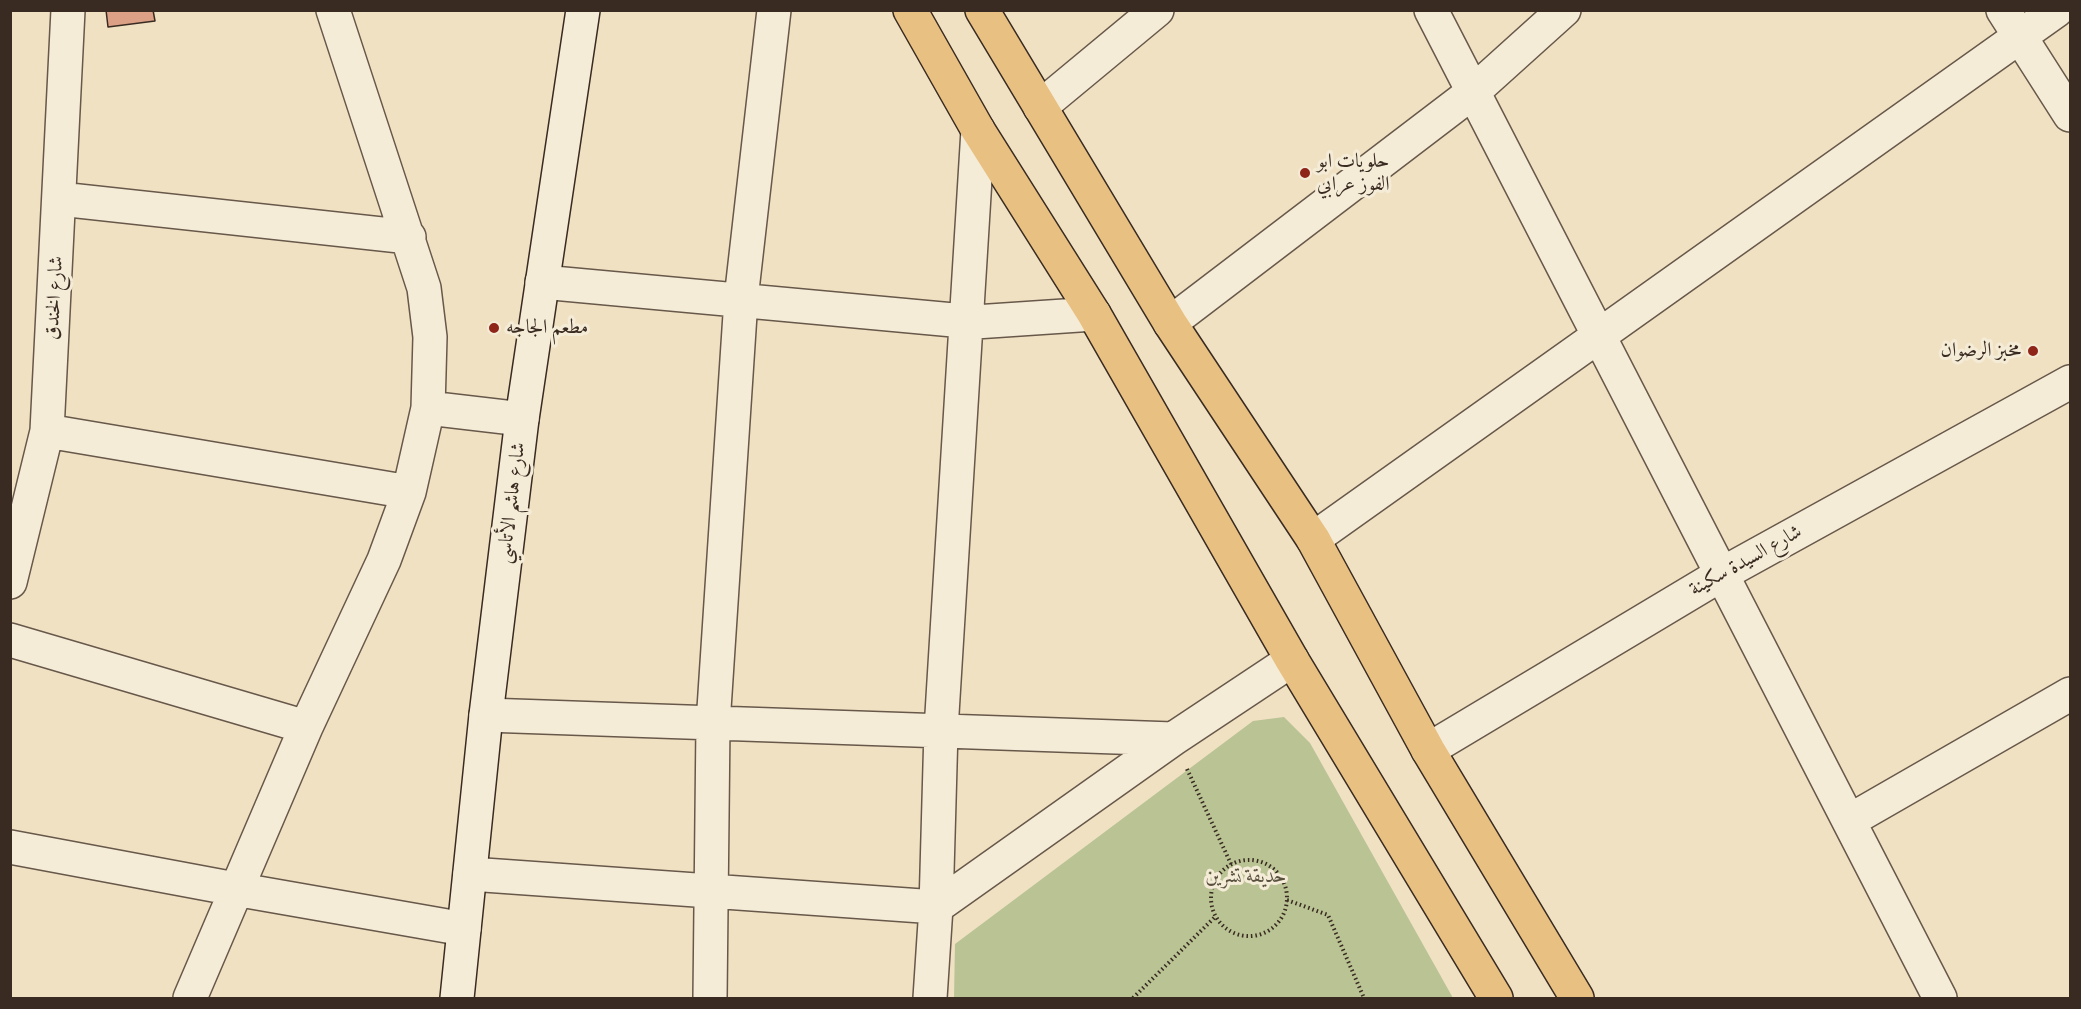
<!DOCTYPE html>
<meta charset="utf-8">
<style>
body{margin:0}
#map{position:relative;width:2081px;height:1009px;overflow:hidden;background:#f0e1c3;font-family:"Gentium Book Plus",serif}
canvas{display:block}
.frame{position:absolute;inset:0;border:12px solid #392b21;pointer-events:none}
</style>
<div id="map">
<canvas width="2081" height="1009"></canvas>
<div class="frame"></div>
</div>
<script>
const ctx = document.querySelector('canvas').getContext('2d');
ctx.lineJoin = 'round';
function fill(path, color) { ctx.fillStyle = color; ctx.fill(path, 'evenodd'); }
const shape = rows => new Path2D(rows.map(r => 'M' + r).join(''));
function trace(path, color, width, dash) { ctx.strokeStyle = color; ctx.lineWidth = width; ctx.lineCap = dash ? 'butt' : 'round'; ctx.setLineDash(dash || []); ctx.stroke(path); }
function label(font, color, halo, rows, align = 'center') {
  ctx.font = font + ' "Gentium Book Plus",Amiri,serif'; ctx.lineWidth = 6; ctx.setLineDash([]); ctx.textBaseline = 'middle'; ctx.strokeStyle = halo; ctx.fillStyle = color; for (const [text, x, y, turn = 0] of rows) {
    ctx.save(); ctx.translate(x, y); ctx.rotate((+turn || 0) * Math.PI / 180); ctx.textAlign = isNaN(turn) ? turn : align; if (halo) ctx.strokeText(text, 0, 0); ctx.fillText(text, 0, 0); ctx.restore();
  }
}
const green = shape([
 [1284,717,1310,743,1453,998,954,998,955,944,1253,721]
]);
const building = shape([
 [106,10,153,10,155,21,108,27,106,10]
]);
const path = shape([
 [1187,769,1231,864],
 '1211 898a38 38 0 1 1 76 0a38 38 0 1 1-76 0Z',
 [1287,900,1328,915,1364,998],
 [1133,998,1216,916]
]);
const street = shape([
 [1431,10,1940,998],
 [2003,10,2070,115],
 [1040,107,1157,10],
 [60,199,409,237],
 [542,282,975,322,1094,314],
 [1170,323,1473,92,1564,10],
 [428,408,522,419],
 [47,431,409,492],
 [1313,539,2057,10],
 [10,582,47,431,68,10],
 [10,640,306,727],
 [486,715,1173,739],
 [1428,750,1722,574,2070,382],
 [1849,821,2070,694],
 [10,847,235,889,464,929],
 [470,874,936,907,1173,739,1292,660],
 [190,998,306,727,384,560,409,492,428,408,430,337,424,288,333,10],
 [710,998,713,724,741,299,774,10],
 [930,998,936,907,941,730,978,130]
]);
const secondary = shape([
 [457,998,486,715,522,419,583,10]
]);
const highway = shape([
 [910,10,978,130,1094,314,1292,660,1496,998],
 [982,10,1170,323,1313,539,1428,750,1577,998]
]);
const markers = [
 [1305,173,6,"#8f2418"],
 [494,328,6,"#8f2418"],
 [2033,351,6,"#8f2418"]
];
const poiNames = [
 ["حلويات ابو",1317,162],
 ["الفوز عرابي",1317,185],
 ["مطعم الجاجه",506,328],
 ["مخبز الرضوان",2021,351,"right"]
];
const streetNames = [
 ["شارع الخندق",55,298,-87],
 ["شارع هاشم الأتاسي",512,503,-83],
 ["شارع السيدة سكينة",1746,561,-29]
];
const parkNames = [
 ["حديقة تشرين",1246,877]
];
fill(green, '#b9c394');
fill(building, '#dba086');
trace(building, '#392b21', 1.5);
trace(street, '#67584a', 36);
trace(secondary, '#392b21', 36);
trace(highway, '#392b21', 36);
trace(path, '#392b21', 4, [1.5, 3]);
trace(street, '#f5ecd8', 33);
trace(secondary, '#f5ecd8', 33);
trace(highway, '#e8c082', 33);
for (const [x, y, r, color] of markers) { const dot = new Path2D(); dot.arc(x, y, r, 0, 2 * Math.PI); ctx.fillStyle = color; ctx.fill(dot); trace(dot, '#f5ecd8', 2); }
label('20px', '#392b21', '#f5ecd8', poiNames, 'left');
label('20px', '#392b21', '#f5ecd8', streetNames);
label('italic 20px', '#59513e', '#f5ecd8', parkNames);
</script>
